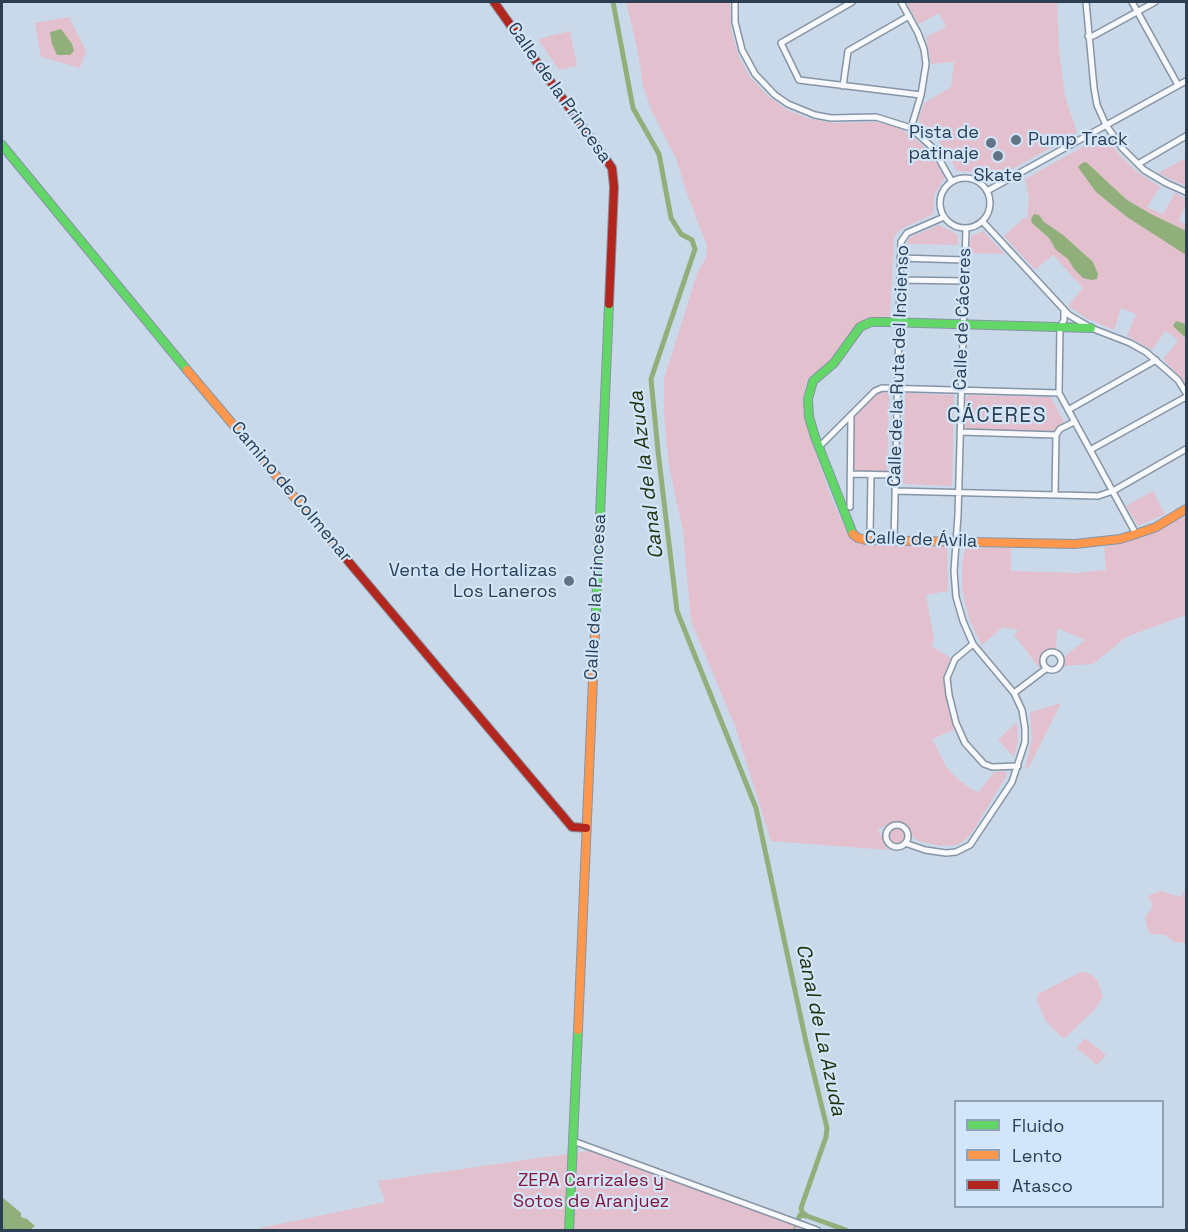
<!DOCTYPE html>
<meta charset="utf-8">
<style>
body{margin:0}
#map{position:relative;width:1188px;height:1232px;overflow:hidden;background:#cad9e9;font-family:"Space Grotesk",sans-serif}
canvas{display:block}
.frame{position:absolute;inset:0;border:3px solid #2b3e52;pointer-events:none}
.legend{position:absolute;left:954px;top:1100px;width:210px;height:108px;box-sizing:border-box;background:#d2e5f9;border:2px solid #8fa2b6;margin:0;padding:8px 10px;list-style:none;font-size:18px;color:#2b3e52}
.legend li{display:flex;align-items:center;gap:12px;height:30px}
.legend b{width:30px;border:2px solid #8fa2b6}
</style>
<div id="map">
<canvas width="1188" height="1232"></canvas>
<div class="frame"></div>
<ul class="legend">
<li><b style="height:8px;background:#63d668"></b>Fluido</li>
<li><b style="height:8px;background:#ff974d"></b>Lento</li>
<li><b style="height:8px;background:#b3261e"></b>Atasco</li>
</ul>
</div>
<script>
const ctx = document.querySelector('canvas').getContext('2d');
ctx.lineJoin = 'round';
function fill(path, color) { ctx.fillStyle = color; ctx.fill(path, 'evenodd'); }
const shape = rows => new Path2D(rows.map(r => 'M' + r).join(''));
function trace(path, color, width, dash) { ctx.strokeStyle = color; ctx.lineWidth = width; ctx.lineCap = dash ? 'butt' : 'round'; ctx.setLineDash(dash || []); ctx.stroke(path); }
function label(font, color, halo, rows, align = 'center') {
  ctx.font = font + ' "Space Grotesk",sans-serif'; ctx.lineWidth = 4.5; ctx.setLineDash([]); ctx.textBaseline = 'middle'; ctx.strokeStyle = halo; ctx.fillStyle = color; for (const [text, x, y, turn = 0] of rows) {
    ctx.save(); ctx.translate(x, y); ctx.rotate((+turn || 0) * Math.PI / 180); ctx.textAlign = isNaN(turn) ? turn : align; if (halo) ctx.strokeText(text, 0, 0); ctx.fillText(text, 0, 0); ctx.restore();
  }
}
const green = shape([
 [626,2,730,2,731,30,739,57,750,77,769,97,789,111,811,119,834,123,877,122,899,128,913,137,928,150,944,176,944,179,934,195,933,214,901,229,894,236,890,316,868,319,854,327,829,361,808,379,805,387,803,400,810,437,832,500,849,536,856,542,864,544,947,547,948,591,926,595,934,640,931,646,951,658,946,669,944,682,947,705,954,730,932,739,947,768,959,780,973,790,979,792,994,772,1005,771,1007,775,973,831,965,840,957,845,941,846,918,841,913,837,907,825,898,821,878,829,888,850,771,841,735,726,691,621,683,531,669,466,664,415,664,379,698,271,706,258,707,246,686,191,676,158,652,112,643,86,638,52],
 [906,2,1057,2,1059,50,1065,96,1077,133,991,181,973,172,957,171,939,141,918,121,924,103,951,87,954,62,931,64,926,37,946,27,939,13,919,24],
 [69,17,86,51,80,68,41,57,35,23],
 [570,31,577,66,559,70,538,39],
 [1102,136,1106,137,1119,154,1136,171,1160,187,1147,207,1163,214,1175,193,1186,199,1186,203,1179,221,1186,225,1186,384,1163,359,1178,341,1173,336,1165,331,1152,350,1127,336,1136,314,1121,308,1114,330,1086,318,1068,306,1083,288,1053,255,1035,270,1004,236,1025,217,1027,220,1029,198,1025,179],
 [1186,158,1186,184,1183,185,1158,173],
 [939,225,958,235,958,245,907,244,909,238],
 [983,231,985,233,1005,254,969,253,971,236],
 [882,392,888,393,889,396,887,472,853,471,855,417,876,395],
 [905,393,954,395,952,486,903,484],
 [969,395,1051,397,1064,422,1053,433,965,430,966,398],
 [1153,491,1165,514,1138,526,1126,506],
 [1186,515,1186,615,1126,637,1093,664,1063,666,1064,657,1085,640,1057,628,1056,649,1049,649,1042,654,1040,669,1014,635,1018,630,1003,627,982,645,981,644,969,619,962,589,962,564,965,548,1011,548,1011,571,1077,573,1106,570,1104,547,1146,536],
 [1061,703,1029,767,1025,769,1032,739,1030,712],
 [1017,722,1018,741,1014,757,998,740],
 '889 835a8 8 0 1 1 16 0a8 8 0 1 1-16 0Z',
 [1185,890,1186,891,1186,943,1175,942,1165,935,1151,934,1148,930,1145,917,1151,909,1152,904,1148,896,1160,891,1181,897],
 [1085,972,1092,975,1098,981,1103,996,1096,1008,1067,1036,1062,1038,1045,1020,1037,1000,1038,994,1079,973],
 [1085,1038,1106,1055,1097,1065,1076,1048],
 [595,1150,823,1230,251,1230,385,1202,378,1181]
]);
const water = shape([
 [61,29,72,44,74,51,70,55,57,55,52,44,50,32],
 [1086,162,1127,200,1151,214,1186,231,1186,255,1127,217,1096,192,1078,167,1082,163],
 [1034,214,1039,215,1044,222,1063,235,1093,262,1098,274,1097,279,1092,280,1083,278,1074,269,1068,259,1056,250,1049,238,1032,223,1031,219],
 [1176,321,1186,324,1186,338,1173,326],
 [2,1197,21,1213,21,1217,27,1219,35,1226,31,1229,32,1230,2,1230]
]);
const stream = shape([
 [794,1230,795,1226]
]);
const canal = shape([
 [613,2,633,108,659,154,671,218,681,234,692,240,695,249,651,379,658,451,677,611,756,808,806,1042,827,1128,826,1137,801,1208,802,1212,807,1216],
 [798,1220,800,1215,807,1216,846,1230]
]);
const street = shape([
 [735,2,735,22,742,50,755,74,775,95,788,104,815,115,831,118,876,117,911,128,933,148,952,182],
 [852,2,781,43,799,80,921,95],
 [901,2,918,33,924,49,926,64,921,95,911,128],
 [1086,2,1094,88,1097,105,1106,125,1122,148,1144,170,1166,183,1186,192],
 [1132,2,1178,85],
 [1088,36,1093,36,1155,2],
 [843,86,848,51,909,16],
 [1138,164,1186,136],
 '940 203a25 25 0 1 1 50 0a25 25 0 1 1-50 0Z',
 [987,191,1186,81],
 [983,222,1069,315,1091,328,1130,343,1146,352,1178,380,1186,393],
 [900,258,964,260],
 [900,280,964,281],
 [1064,311,1064,320,1060,327,1059,393,1136,534],
 [1068,410,1156,360],
 [960,432,1056,435],
 [819,447,875,391,882,388,1059,393],
 [1090,450,1186,397],
 [851,474,896,475],
 [895,491,1098,496,1113,491,1186,449],
 [1055,495,1056,435,1060,429,1074,422],
 [850,507,851,415],
 [870,534,871,475],
 [894,541,901,242,907,233,944,217],
 [973,644,955,659,947,678,949,695,956,723,965,743,984,764,992,767,1018,766],
 '1043 661a9 9 0 1 1 18 0a9 9 0 1 1-18 0Z',
 [1014,693,1047,668],
 '886 836a11 11 0 1 1 22 0a11 11 0 1 1-22 0Z',
 [905,843,925,850,946,853,956,852,970,845,1012,782,1025,742,1025,728,1022,710,1014,693,973,644,963,621,956,597,954,571,958,515,966,228],
 [573,1141,817,1230]
]);
const fast = shape([
 [2,145,187,370],
 [853,534,815,437,809,417,808,399,813,381,834,363,860,327,871,322,885,322,1091,328],
 [595,632,609,304],
 [569,1230,578,1030]
]);
const slow = shape([
 [187,370,343,555],
 [853,534,858,538,866,540,1075,544,1120,539,1136,534,1156,527,1186,509],
 [578,1030,595,632]
]);
const jam = shape([
 [494,2,612,168,614,187,609,304],
 [343,555,572,827,586,828]
]);
const markers = [
 [1016,140,6,"#637487"],
 [991,143,6,"#637487"],
 [998,156,6,"#637487"],
 [569,581,6,"#637487"]
];
const streetNames = [
 ["Calle de la Princesa",559,93,55],
 ["Calle de Cáceres",963,319,-88],
 ["Calle de la Ruta del Incienso",899,366,-88],
 ["Camino de Colmenar",291,492,50],
 ["Calle de Ávila",921,540,2],
 ["Calle de la Princesa",596,597,-87]
];
const poiNames = [
 ["Pista de",979,133],
 ["patinaje",979,154],
 ["Pump Track",1028,140,"left"],
 ["Skate",998,176,"center"],
 ["Venta de Hortalizas",557,571],
 ["Los Laneros",557,592]
];
const parkNames = [
 ["ZEPA Carrizales y",591,1181],
 ["Sotos de Aranjuez",591,1202]
];
const waterNames = [
 ["Canal de la Azuda",647,475,-97],
 ["Canal de La Azuda",820,1030,78]
];
const quarterNames = [
 ["CÁCERES",997,416]
];
fill(green, '#e2c0ce');
fill(water, '#91af7a');
trace(stream, '#91af7a', 1.5);
trace(canal, '#91af7a', 5);
trace(street, '#8695a5', 8);
trace(fast, '#8695a5', 10);
trace(slow, '#8695a5', 10);
trace(jam, '#8695a5', 10);
trace(street, '#f7f9fc', 5);
trace(fast, '#63d668', 8);
trace(slow, '#ff974d', 8);
trace(jam, '#b3261e', 8);
for (const [x, y, r, color] of markers) { const dot = new Path2D(); dot.arc(x, y, r, 0, 2 * Math.PI); ctx.fillStyle = color; ctx.fill(dot); trace(dot, '#d2e5f9', 2); }
label('18px', '#2b3e52', '#d2e5f9', streetNames);
label('18px', '#2b3e52', '#d2e5f9', poiNames, 'right');
label('18px', '#851438', '#d2e5f9', parkNames);
label('italic 20px', '#23320f', '#d2e5f9', waterNames);
ctx.letterSpacing = '1.5px';
label('21px', '#2b3e52', '#d2e5f9', quarterNames);
ctx.letterSpacing = '0px';
</script>
